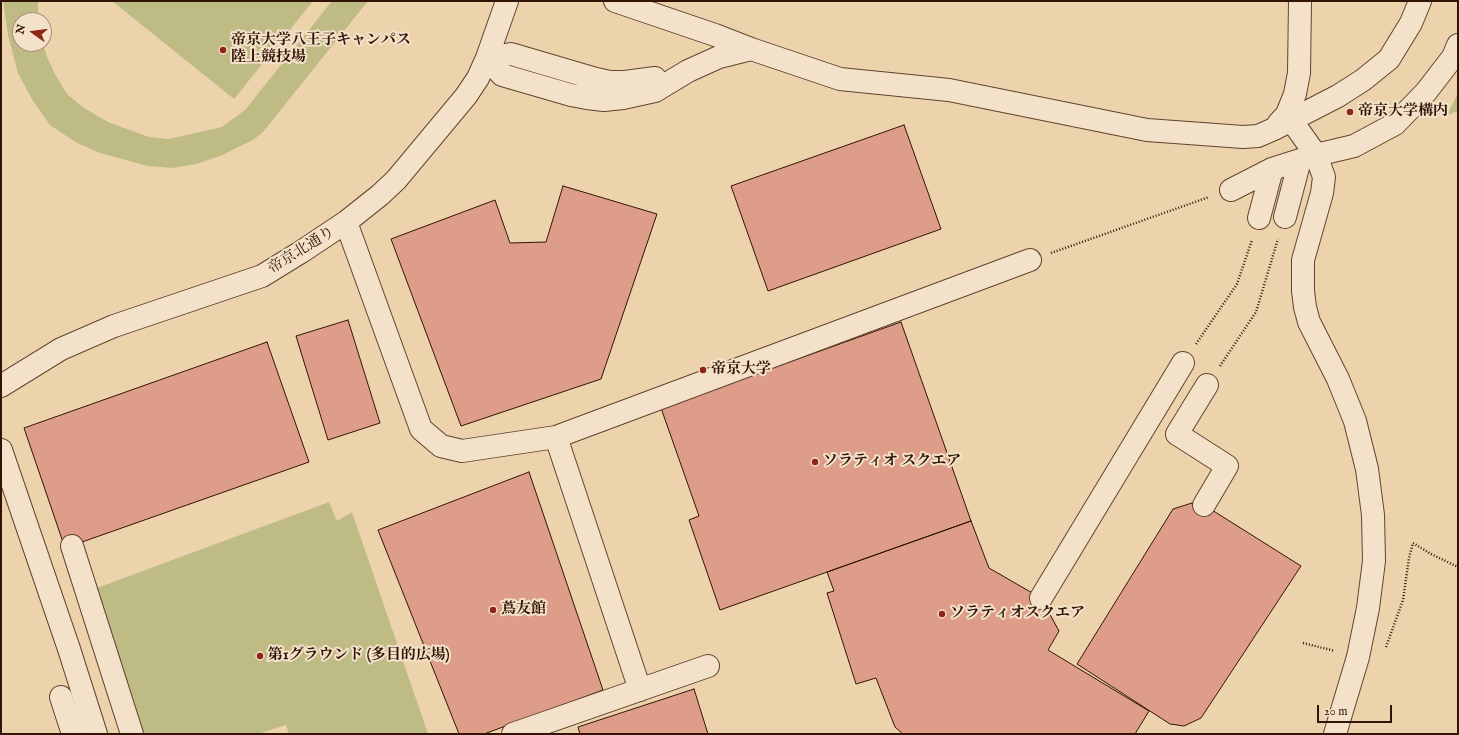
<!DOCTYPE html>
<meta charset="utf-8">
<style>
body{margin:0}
#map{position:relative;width:1459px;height:735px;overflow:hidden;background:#ecd3ac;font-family:"IM FELL English",serif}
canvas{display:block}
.frame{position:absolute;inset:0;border:2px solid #321406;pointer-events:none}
.north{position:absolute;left:12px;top:12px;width:40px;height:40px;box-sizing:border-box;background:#f3e2c9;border:1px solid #a6907b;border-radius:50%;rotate:284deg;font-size:11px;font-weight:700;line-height:16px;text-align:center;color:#321406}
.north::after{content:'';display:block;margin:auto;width:14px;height:18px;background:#8f2418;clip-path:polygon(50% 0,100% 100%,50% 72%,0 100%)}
.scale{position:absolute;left:1317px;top:705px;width:75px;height:18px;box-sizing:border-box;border:2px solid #321406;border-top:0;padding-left:5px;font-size:12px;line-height:14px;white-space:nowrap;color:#321406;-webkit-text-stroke:3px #f3e2c9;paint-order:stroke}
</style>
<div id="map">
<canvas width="1459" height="735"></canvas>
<div class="frame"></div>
<div class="north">N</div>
<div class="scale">20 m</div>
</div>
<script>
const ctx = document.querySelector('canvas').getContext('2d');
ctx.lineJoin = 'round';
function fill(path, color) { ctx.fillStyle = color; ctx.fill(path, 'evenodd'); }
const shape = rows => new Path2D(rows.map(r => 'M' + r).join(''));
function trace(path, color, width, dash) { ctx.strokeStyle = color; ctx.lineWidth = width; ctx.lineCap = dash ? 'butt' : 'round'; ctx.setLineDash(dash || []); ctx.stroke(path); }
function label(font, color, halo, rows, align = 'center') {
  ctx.font = font + ' "IM FELL English","Noto Serif JP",serif'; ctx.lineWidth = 4; ctx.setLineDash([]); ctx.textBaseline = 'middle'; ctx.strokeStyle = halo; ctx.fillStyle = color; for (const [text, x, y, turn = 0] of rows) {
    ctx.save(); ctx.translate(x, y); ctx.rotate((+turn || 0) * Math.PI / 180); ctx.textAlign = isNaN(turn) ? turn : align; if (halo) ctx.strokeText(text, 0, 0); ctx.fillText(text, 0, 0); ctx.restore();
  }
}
const green = shape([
 [3,1,38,1,38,20,20,20,20,44,43,44,47,57,56,76,67,94,84,108,108,122,149,137,169,139,222,127,245,110,332,1,368,1,263,132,253,140,220,156,196,164,172,168,148,166,100,153,77,143,50,125,33,101,18,73,8,35],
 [112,1,313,1,234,99],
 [1458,93,1458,111,1447,115],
 [329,502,337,521,352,512,428,734,289,734,286,725,258,734,144,734,97,588]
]);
const building = shape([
 [904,125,941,229,768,291,731,186,904,125],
 [563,186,657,214,601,379,461,426,391,239,495,200,510,243,546,242,563,186],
 [348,320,380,423,328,440,296,336,348,320],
 [901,322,971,521,720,610,689,520,699,516,661,408,901,322],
 [267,342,309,462,65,548,24,428,267,342],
 [529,472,603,690,484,734,459,734,378,530,529,472],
 [1192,503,1204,505,1301,566,1201,718,1184,726,1170,724,1077,664,1173,509,1192,503],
 [971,521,989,568,1041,598,1059,631,1048,650,1149,711,1135,734,903,734,895,727,876,678,856,684,827,593,834,591,827,572,971,521],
 [694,689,708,734,580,734,578,727,694,689]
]);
const path = shape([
 [1051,253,1209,197],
 [1196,344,1237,284,1252,240],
 [1220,366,1256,312,1278,239],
 [1303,643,1335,651],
 [1386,647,1403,600,1409,558,1413,543,1431,554,1458,567]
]);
const minor = shape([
 [615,1,715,35,751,49],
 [487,58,502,75,571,95,587,98,604,100,623,98,655,91,688,71,719,57,751,49,840,79,949,90,1147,130,1243,137,1258,136,1274,129,1338,96,1363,80,1389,59,1411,23,1420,1],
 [487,58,511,54,596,79,610,82,625,82,655,78],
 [1287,114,1316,155,1324,177,1322,193,1303,260,1303,291,1305,307,1309,322,1338,379,1355,421,1367,469,1373,515,1374,561,1368,608,1358,657,1335,734],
 [1278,124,1287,114,1295,94,1299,73,1300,1],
 [1231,190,1272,169,1316,155,1354,146,1395,124,1426,92,1453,57,1458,45],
 [1285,217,1300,160],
 [1259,218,1272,169],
 [346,222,421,429,441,446,462,451,556,437,640,690],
 [1,386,61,349,114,326,262,276,301,252,346,222,380,195,396,180,466,96,478,78,487,58,507,1],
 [556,437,1030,260],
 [1,450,69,649,96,734],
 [1204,505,1227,466,1177,434,1207,385],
 [72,546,132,734],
 [1041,598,1183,363],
 [61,697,73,734],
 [513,734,708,666]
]);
const markers = [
 [223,50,4,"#8f2418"],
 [1350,112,4,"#8f2418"],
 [703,370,4,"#8f2418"],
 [815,462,4,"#8f2418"],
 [493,610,4,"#8f2418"],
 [942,614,4,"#8f2418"],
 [260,656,4,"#8f2418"]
];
const poiNames = [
 ["帝京大学八王子キャンパス",231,41],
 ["陸上競技場",231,58],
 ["帝京大学構内",1358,112],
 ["帝京大学",711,370],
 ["ソラティオ スクエア",823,462],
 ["蔦友館",501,610],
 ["ソラティオスクエア",950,614],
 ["第1グラウンド (多目的広場)",268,656]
];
const streetNames = [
 ["帝京北通り",302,251,-32]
];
fill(green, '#bebb85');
fill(building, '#de9d89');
trace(building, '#321406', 1);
trace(minor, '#604430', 24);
trace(path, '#321406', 2.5, [1, 2]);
trace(minor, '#f3e2c9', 22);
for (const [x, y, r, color] of markers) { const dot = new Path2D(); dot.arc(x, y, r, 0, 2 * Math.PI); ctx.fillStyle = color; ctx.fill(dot); trace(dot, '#f3e2c9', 1.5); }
label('bold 15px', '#321406', '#f3e2c9', poiNames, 'left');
label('15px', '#321406', '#f3e2c9', streetNames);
</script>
